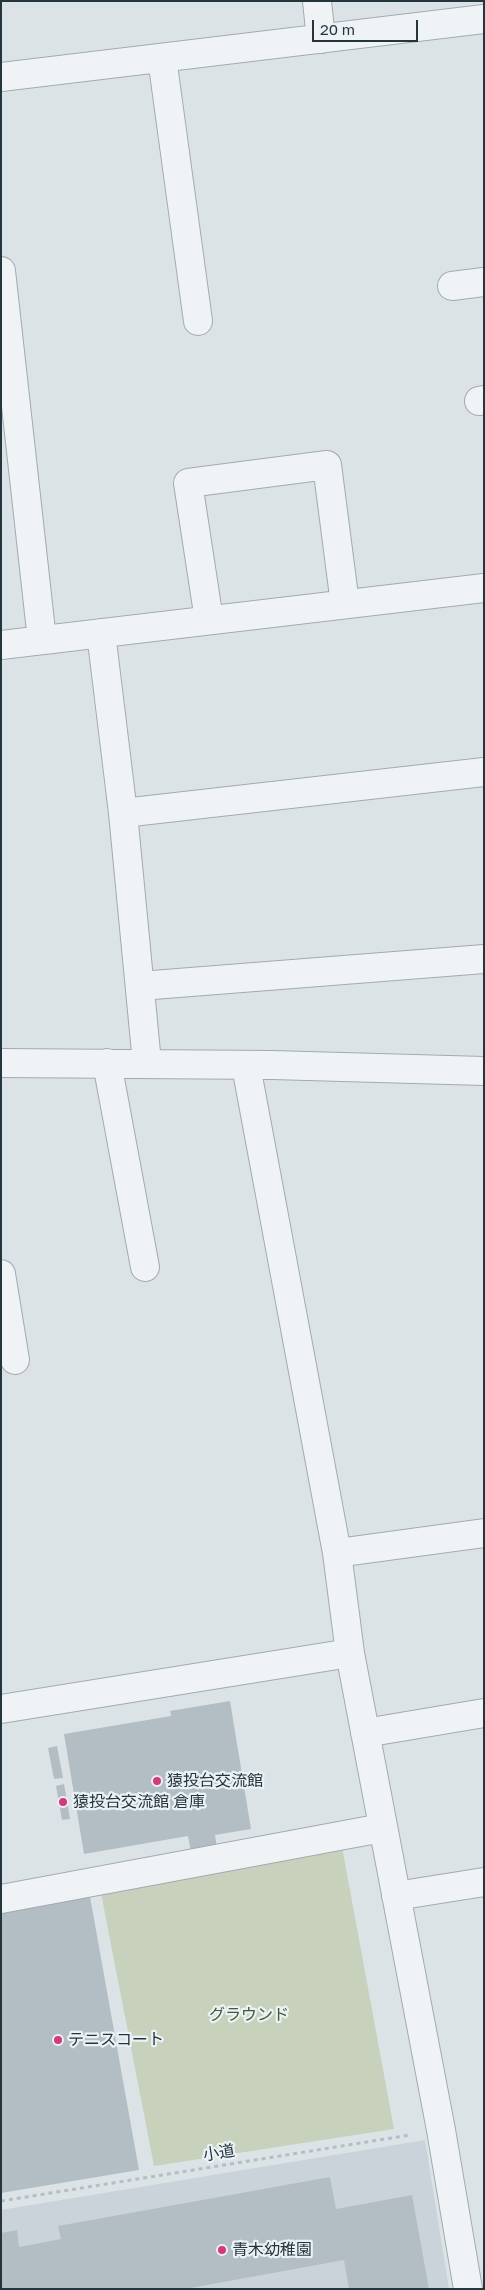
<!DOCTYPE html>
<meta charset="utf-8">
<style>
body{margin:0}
#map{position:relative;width:485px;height:2290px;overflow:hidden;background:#dce3e7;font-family:"Golos Text",sans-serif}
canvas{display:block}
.frame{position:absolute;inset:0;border:2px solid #25353e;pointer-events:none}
.scale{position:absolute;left:312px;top:20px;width:106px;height:22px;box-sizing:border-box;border:2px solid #25353e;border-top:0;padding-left:6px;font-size:15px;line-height:18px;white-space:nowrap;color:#25353e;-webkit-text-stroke:4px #ebf2f5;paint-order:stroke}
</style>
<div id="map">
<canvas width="485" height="2290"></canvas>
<div class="frame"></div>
<div class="scale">20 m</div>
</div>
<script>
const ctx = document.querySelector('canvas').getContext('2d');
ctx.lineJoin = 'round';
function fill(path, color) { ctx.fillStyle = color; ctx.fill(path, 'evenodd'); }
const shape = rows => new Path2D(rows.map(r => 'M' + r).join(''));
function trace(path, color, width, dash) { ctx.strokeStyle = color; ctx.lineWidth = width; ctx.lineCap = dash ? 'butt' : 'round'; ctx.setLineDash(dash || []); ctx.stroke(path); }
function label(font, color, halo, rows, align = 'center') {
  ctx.font = font + ' "Golos Text","Noto Sans JP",sans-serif'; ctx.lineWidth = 4.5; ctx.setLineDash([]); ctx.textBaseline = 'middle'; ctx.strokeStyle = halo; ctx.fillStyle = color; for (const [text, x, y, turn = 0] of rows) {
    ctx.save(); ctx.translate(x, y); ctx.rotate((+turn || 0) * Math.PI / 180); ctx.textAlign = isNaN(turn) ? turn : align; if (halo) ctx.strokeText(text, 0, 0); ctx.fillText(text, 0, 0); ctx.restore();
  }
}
const built = shape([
 [425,2140,449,2289,1,2289,1,2210]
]);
const green = shape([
 [342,1847,394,2129,154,2166,101,1893]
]);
const building = shape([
 [230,1701,251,1829,215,1835,217,1848,191,1853,188,1836,84,1854,64,1734,171,1716,170,1711],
 [57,1746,63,1778,54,1779,48,1748],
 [64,1784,70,1819,62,1820,56,1786],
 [89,1891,139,2170,1,2193,1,1910],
 [330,2177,336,2209,412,2195,429,2289,349,2289,344,2260,185,2289,1,2289,1,2233,17,2230,19,2247,61,2239,58,2226]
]);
const path = shape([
 [1,2201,410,2135]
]);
const minor = shape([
 [317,1,321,39],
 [162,58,198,321],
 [1,77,484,19],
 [1,271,42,640],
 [452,286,484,282],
 [479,401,484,400],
 [209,620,188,483,327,465,345,604],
 [101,633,123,813,147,1063],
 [1,645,484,588],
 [123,813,484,772],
 [140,986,484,959],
 [1,1063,272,1065,484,1071],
 [107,1063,145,1267],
 [246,1066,337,1553,350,1653],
 [1,1274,15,1360],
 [337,1553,484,1533],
 [1,1709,350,1653,441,2130,468,2289],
 [365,1733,484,1713],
 [396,1896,484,1882],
 [1,1899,382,1828]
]);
const markers = [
 [157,1781,5,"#d43979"],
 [63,1802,5,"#d43979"],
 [58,2040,5,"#d43979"],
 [222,2250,5,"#d43979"]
];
const poiNames = [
 ["猿投台交流館",167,1781],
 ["猿投台交流館 倉庫",73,1802],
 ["テニスコート",68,2040],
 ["青木幼稚園",232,2250]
];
const parkNames = [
 ["グラウンド",249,2015]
];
const streetNames = [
 ["小道",219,2153,-9]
];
fill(built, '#cad3d9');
fill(green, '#c7d1bc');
fill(building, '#b3bec4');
trace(minor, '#a1abb1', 30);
trace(path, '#b6bec2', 3, [4, 4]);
trace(minor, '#eff3f5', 28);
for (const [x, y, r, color] of markers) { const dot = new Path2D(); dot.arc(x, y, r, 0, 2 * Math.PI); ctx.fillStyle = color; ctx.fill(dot); trace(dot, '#ebf2f5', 2); }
label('16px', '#25353e', '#ebf2f5', poiNames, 'left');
label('16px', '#445a32', '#ebf2f5', parkNames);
label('16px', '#25353e', '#ebf2f5', streetNames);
</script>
